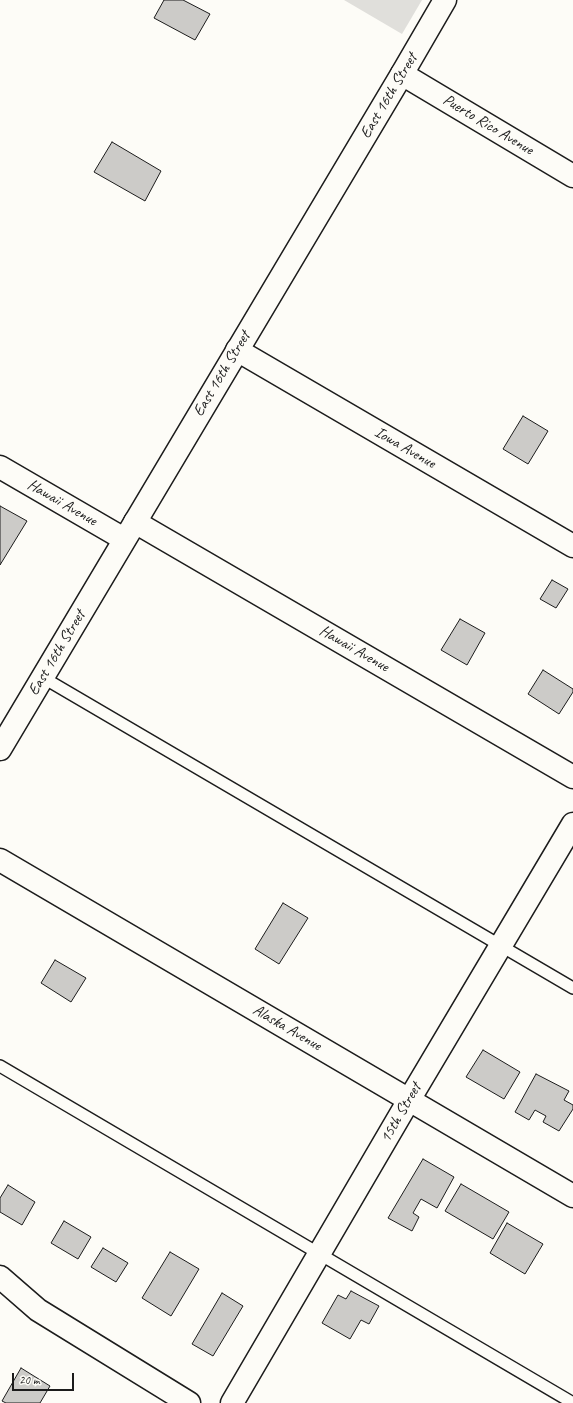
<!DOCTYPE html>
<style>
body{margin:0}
#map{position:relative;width:573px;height:1403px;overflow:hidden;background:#fdfcf7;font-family:Caveat,sans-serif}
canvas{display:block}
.scale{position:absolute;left:12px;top:1373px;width:62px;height:18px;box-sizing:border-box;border:2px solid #1c1c1c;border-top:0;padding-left:5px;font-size:12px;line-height:14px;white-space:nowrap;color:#1c1c1c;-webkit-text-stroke:3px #fdfcf7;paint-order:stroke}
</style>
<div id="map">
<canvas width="573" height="1403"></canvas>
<div class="scale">20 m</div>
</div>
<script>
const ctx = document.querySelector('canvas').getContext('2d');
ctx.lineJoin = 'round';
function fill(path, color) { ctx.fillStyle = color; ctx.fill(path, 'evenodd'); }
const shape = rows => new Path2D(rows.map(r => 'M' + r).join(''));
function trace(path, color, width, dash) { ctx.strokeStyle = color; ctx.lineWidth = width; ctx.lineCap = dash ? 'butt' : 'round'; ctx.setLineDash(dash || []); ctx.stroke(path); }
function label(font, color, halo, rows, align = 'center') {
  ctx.font = font + ' Caveat,sans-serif'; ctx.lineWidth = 3; ctx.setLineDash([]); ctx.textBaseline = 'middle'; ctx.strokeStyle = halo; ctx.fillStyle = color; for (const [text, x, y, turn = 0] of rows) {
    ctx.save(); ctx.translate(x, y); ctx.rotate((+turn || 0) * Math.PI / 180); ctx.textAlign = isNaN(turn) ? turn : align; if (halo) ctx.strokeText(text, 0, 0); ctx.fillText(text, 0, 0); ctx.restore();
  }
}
const green = shape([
 [344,0,422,0,402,34]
]);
const building = shape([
 [164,0,183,0,210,14,195,40,154,18,164,0],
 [112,142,161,171,145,201,94,172,112,142],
 [523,416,548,431,528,464,503,449,523,416],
 [0,506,27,521,0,565,0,506],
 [552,580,568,589,556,608,540,599,552,580],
 [460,619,485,633,467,665,441,650,460,619],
 [543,670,573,689,573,692,559,714,528,694,543,670],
 [283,903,308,918,279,964,255,949,283,903],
 [55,960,86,978,71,1002,41,983,55,960],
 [483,1050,520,1072,504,1099,466,1077,483,1050],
 [536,1074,569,1091,564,1100,573,1105,573,1109,559,1131,543,1122,546,1116,535,1110,529,1120,515,1112,536,1074],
 [423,1159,454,1177,437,1208,421,1199,413,1213,419,1217,412,1231,388,1218,423,1159],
 [461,1184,509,1212,493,1239,445,1211,461,1184],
 [8,1185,35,1202,22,1225,0,1212,0,1198,8,1185],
 [64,1221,91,1237,78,1259,51,1243,64,1221],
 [507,1223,543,1244,525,1274,490,1253,507,1223],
 [103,1248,128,1263,116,1282,91,1267,103,1248],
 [170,1252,199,1269,171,1316,142,1298,170,1252],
 [351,1291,379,1306,369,1324,361,1320,350,1339,322,1323,338,1295,346,1299,351,1291],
 [222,1293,243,1306,213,1356,192,1344,222,1293],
 [21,1368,50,1386,40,1403,6,1403,2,1401,21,1368]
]);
const service = shape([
 [42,677,573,988],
 [0,1066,573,1403]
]);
const minor = shape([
 [402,74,573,176],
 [237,350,573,546],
 [0,467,124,539],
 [135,522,573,777],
 [0,860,573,1196],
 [232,1403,409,1100,573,824]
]);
const tertiary = shape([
 [0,749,402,74,445,0]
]);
const secondary = shape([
 [0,1277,38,1310,189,1403]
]);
const streetNames = [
 ["East 16th Street",389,96,-59],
 ["Puerto Rico Avenue",488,125,31],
 ["East 16th Street",222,374,-59],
 ["Iowa Avenue",405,448,30],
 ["Hawaii Avenue",62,503,30],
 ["Hawaii Avenue",354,649,30],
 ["East 16th Street",57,653,-59],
 ["Alaska Avenue",287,1028,30],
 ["15th Street",401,1113,-60]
];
fill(green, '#e0dfdb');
fill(building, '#cccbc8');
trace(building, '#1c1c1c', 1);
trace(service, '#1c1c1c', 14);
trace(minor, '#1c1c1c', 25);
trace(tertiary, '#1c1c1c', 25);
trace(secondary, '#1c1c1c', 25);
trace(service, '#fdfcf7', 11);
trace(minor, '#fdfcf7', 22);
trace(tertiary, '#fdfcf7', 22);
trace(secondary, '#fdfcf7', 22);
label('16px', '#1c1c1c', '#fdfcf7', streetNames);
</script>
